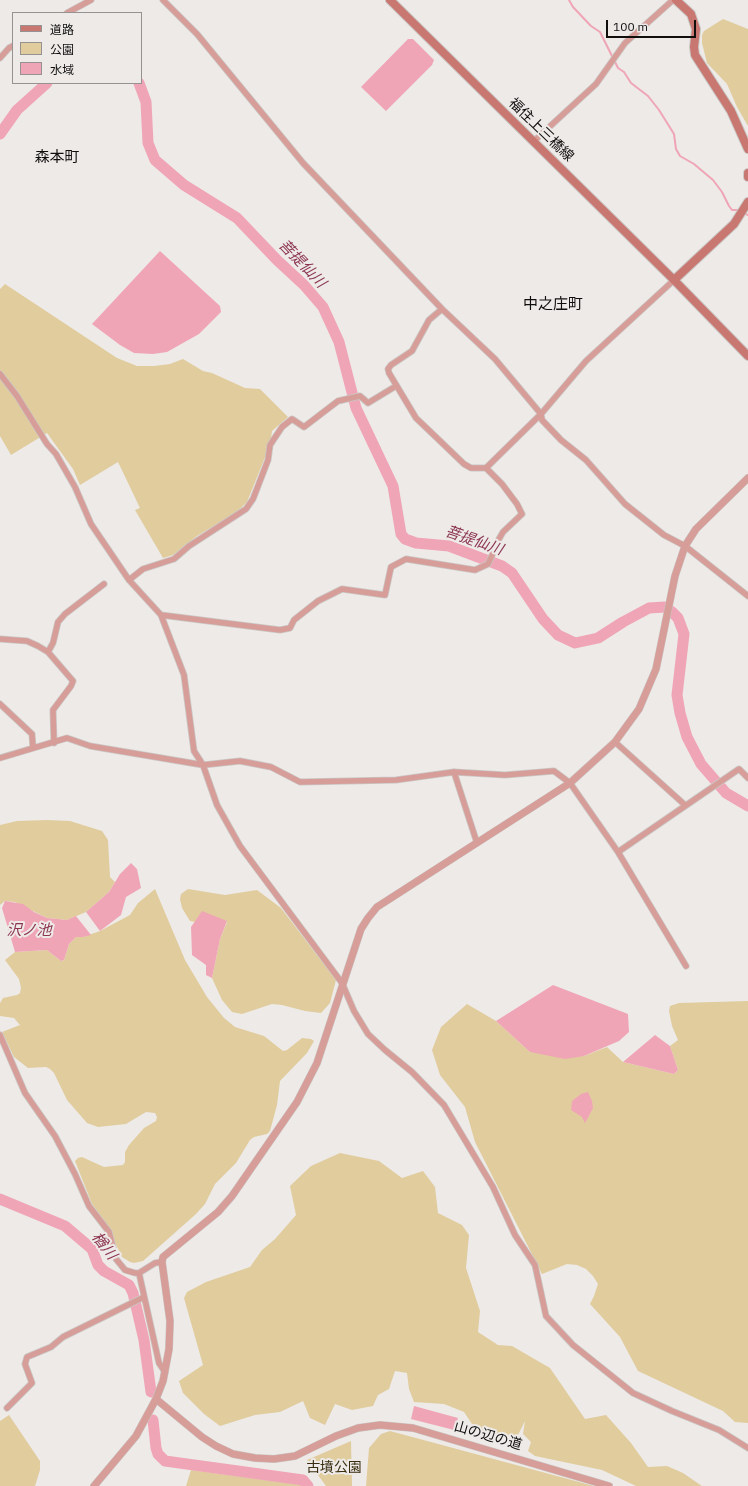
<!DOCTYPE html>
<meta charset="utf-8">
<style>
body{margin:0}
#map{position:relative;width:748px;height:1486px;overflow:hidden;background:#edeae8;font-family:"IBM Plex Sans","Noto Sans JP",sans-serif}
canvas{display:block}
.legend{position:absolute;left:12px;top:12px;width:130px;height:72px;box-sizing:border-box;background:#edeae8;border:1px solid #959291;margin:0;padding:5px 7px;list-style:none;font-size:12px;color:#100f0e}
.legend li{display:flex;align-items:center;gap:8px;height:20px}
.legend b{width:20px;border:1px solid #959291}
.scale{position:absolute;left:606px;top:20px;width:90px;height:18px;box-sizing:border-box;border:2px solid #100f0e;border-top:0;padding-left:5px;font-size:12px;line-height:14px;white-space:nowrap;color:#100f0e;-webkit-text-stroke:3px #edeae8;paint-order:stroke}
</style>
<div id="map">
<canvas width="748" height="1486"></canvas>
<ul class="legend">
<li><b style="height:5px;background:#c97771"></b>道路</li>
<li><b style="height:11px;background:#e1cc9d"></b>公園</li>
<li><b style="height:11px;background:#f0a5b6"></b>水域</li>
</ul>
<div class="scale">100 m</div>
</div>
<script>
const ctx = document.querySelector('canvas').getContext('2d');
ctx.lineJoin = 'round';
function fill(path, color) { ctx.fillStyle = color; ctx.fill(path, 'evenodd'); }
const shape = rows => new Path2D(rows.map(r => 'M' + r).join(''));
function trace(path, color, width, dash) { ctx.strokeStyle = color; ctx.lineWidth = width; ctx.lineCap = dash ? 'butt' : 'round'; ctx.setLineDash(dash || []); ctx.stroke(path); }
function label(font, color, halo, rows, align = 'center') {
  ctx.font = font + ' "IBM Plex Sans","Noto Sans JP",sans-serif'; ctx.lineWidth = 4; ctx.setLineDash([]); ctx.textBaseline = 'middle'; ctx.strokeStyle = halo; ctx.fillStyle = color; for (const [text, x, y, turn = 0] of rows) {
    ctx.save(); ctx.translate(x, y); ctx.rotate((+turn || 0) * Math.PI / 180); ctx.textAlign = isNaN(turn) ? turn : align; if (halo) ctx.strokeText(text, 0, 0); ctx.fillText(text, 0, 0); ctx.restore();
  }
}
const green = shape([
 [723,19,748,29,748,126,737,107,727,84,707,63,702,43,702,35,704,31],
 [5,284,117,358,137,366,154,366,170,364,183,359,203,371,212,373,245,388,260,389,288,417,272,431,270,445,247,502,237,512,197,536,173,555,163,558,135,510,140,508,118,462,80,485,73,469,47,433,11,455,0,436,0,289],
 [47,820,70,821,102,831,108,840,110,877,115,882,109,892,86,912,67,920,47,918,15,902,5,901,0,905,0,825,17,821],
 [155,889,185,960,207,997,224,1018,235,1027,264,1036,283,1051,287,1050,302,1038,311,1039,314,1041,307,1053,280,1081,277,1105,270,1131,267,1134,254,1137,250,1140,236,1163,215,1184,205,1204,196,1214,143,1261,134,1263,130,1262,122,1257,105,1222,92,1204,75,1161,78,1158,82,1157,104,1167,123,1165,125,1162,125,1152,129,1145,144,1128,156,1121,157,1117,155,1113,146,1112,126,1124,98,1127,87,1123,67,1100,54,1073,50,1069,46,1067,28,1068,14,1057,2,1032,20,1025,14,1018,0,1016,0,1003,3,998,17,995,20,993,21,988,19,979,5,960,15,952,47,950,61,961,64,960,69,944,76,937,83,937,100,931,130,915,138,903],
 [188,889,225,895,257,890,281,908,336,980,330,1003,321,1013,305,1011,282,1005,272,1004,242,1014,232,1012,222,1000,212,978,220,939,227,922,202,912,195,922,190,921,182,908,180,899,181,894],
 [748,1001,748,1423,735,1422,723,1411,638,1371,620,1337,590,1304,594,1296,598,1284,593,1276,586,1269,577,1265,567,1264,542,1274,475,1142,465,1107,440,1075,432,1050,441,1027,467,1004,496,1021,530,1052,584,1056,607,1047,623,1062,674,1074,678,1070,670,1046,678,1040,672,1026,669,1011,670,1006,679,1003],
 [340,1153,379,1161,402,1178,423,1171,435,1187,438,1213,462,1225,469,1235,466,1268,480,1311,478,1332,498,1345,512,1346,550,1368,585,1419,606,1415,631,1443,648,1467,667,1466,683,1473,702,1486,636,1486,602,1470,535,1456,528,1451,531,1442,523,1434,525,1421,517,1437,485,1431,472,1424,464,1412,444,1404,414,1402,409,1389,407,1373,395,1371,389,1389,378,1395,373,1406,352,1410,335,1404,325,1425,310,1418,303,1401,280,1412,255,1415,220,1426,204,1414,183,1393,179,1381,203,1365,184,1298,187,1292,206,1282,250,1267,262,1250,275,1239,296,1215,290,1186,311,1166],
 [9,1415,40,1461,40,1470,35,1486,0,1486,0,1421],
 [390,1431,594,1486,366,1486,369,1448,381,1434],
 [351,1441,352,1486,326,1486,307,1460],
 [191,1470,302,1485,302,1486,186,1486]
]);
const water = shape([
 [408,39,413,39,434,60,432,65,386,111,361,87],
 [160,251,220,306,221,312,199,334,167,352,153,354,134,353,120,345,92,324],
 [131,863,137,869,141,888,126,897,121,915,100,931,86,912,109,892,120,874],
 [5,901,23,904,34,912,47,918,67,920,76,916,91,935,83,937,76,937,69,944,64,960,61,961,47,950,15,952,2,908],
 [202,911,227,921,220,939,212,978,206,975,206,965,192,955,191,927],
 [553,985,628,1014,629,1032,619,1041,584,1056,565,1059,530,1052,496,1021],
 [655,1035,670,1046,678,1070,674,1074,623,1062],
 [588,1092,592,1101,593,1108,585,1123,582,1117,571,1110,572,1101,581,1094],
 [414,1406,458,1418,454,1430,411,1419]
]);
const stream = shape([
 [569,0,573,7,591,26,600,32,618,68,624,72,631,83,648,96,659,110,674,134,676,149,680,156,694,164,713,180,722,192,729,206,732,210,739,210],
 [746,214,748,215]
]);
const river = shape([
 [139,83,146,102,148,143,155,160,184,185,237,218,277,260,304,285,323,307,339,342,356,408,393,486,401,534,405,539,416,543,449,546,502,566,512,573,543,619,558,635,575,643,598,638,623,622,649,608,665,607,672,612,678,618,684,634,677,695,680,713,687,737,701,764,726,793,748,806],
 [0,134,17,110,47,83],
 [0,1199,65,1226,92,1249,98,1265,104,1271,129,1285,133,1293,144,1340,151,1392],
 [153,1420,156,1448,158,1454,165,1461,303,1480,308,1486]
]);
const minor = shape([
 [163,0,197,34,303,163,442,309,495,359,541,414,542,420,561,440,586,460,625,504,664,535,685,546,748,596],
 [67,13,91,0],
 [0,58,9,48,13,46],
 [534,141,596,84,625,43,673,0],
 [442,309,429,320,412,351,391,365,388,369,389,373,416,418,438,439,464,464,471,468,486,468,541,414,586,361,674,280],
 [0,374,17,396,47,444,56,454,75,487,91,524,129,580,161,615,184,675,194,751,203,765,217,805,240,846,342,983,354,1011,368,1034,385,1050,412,1072,444,1105,493,1187,515,1235,535,1265,546,1316,573,1345,633,1393,672,1411,719,1430,748,1448],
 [129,580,143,569,174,559,189,546,246,509,253,499,268,460,270,445,282,427,292,419,304,427,338,401,360,396,368,403,396,386],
 [161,615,280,630,290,628,294,620,318,601,342,589,385,595,391,567,406,559,475,570,488,564,494,551,495,546,503,532,522,514,517,504,502,484,486,468],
 [0,639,27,641,38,646,48,652,73,681,71,686,53,710,54,743],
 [48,652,53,643,58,622,65,614,104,584],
 [0,704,32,734,33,748],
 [615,742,685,805],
 [0,758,67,738,90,746,203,765,240,761,271,767,300,782,396,780,454,772,505,775,554,771,570,783,618,852,686,966],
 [454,772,477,843],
 [618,852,739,769,748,778],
 [0,1035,25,1093,55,1136,75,1174,89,1206,109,1232,116,1259,125,1270,135,1273,139,1273,155,1263,162,1262],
 [139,1273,159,1363,165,1372],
 [7,1408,32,1383,25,1364,27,1357,51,1347,63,1337,144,1297]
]);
const tertiary = shape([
 [156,1399,202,1437,216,1446,233,1454,255,1458,274,1459,295,1456,336,1436,358,1428,380,1425,413,1428,609,1486],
 [94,1486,136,1436,156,1399,163,1381,169,1349,170,1321,162,1262,163,1257,218,1212,232,1196,297,1102,317,1063,361,929,368,918,377,907,570,783,615,742,639,709,656,669,675,576,685,546,696,529,748,478]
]);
const secondary = shape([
 [390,0,674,280,748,356],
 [676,0,691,14,696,29,694,47,695,55,731,111,748,149],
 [748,173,748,177],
 [674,280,734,224,748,202]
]);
const streetNames = [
 ["福住上三橋線",541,130,44],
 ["山の辺の道",488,1436,16]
];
const parkNames = [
 ["古墳公園",334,1468]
];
const neighbourhoodNames = [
 ["森本町",57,158],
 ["中之庄町",553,305]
];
const waterNames = [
 ["菩提仙川",302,264,46],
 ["菩提仙川",474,541,19],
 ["沢ノ池",29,931],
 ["楢川",104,1246,52]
];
fill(green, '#e1cc9d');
fill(water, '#f0a5b6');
trace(stream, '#f0a5b6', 2);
trace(river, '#f0a5b6', 11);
trace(minor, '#cac7c5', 7);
trace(tertiary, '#cac7c5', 8);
trace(secondary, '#cac7c5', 10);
trace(minor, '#d79e99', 5.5);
trace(tertiary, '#d79e99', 7);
trace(secondary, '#c97771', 8);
label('14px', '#100f0e', '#edeae8', streetNames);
label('14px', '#3a2d0f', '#edeae8', parkNames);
label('15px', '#100f0e', '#edeae8', neighbourhoodNames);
label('italic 15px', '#8c3450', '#edeae8', waterNames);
</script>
